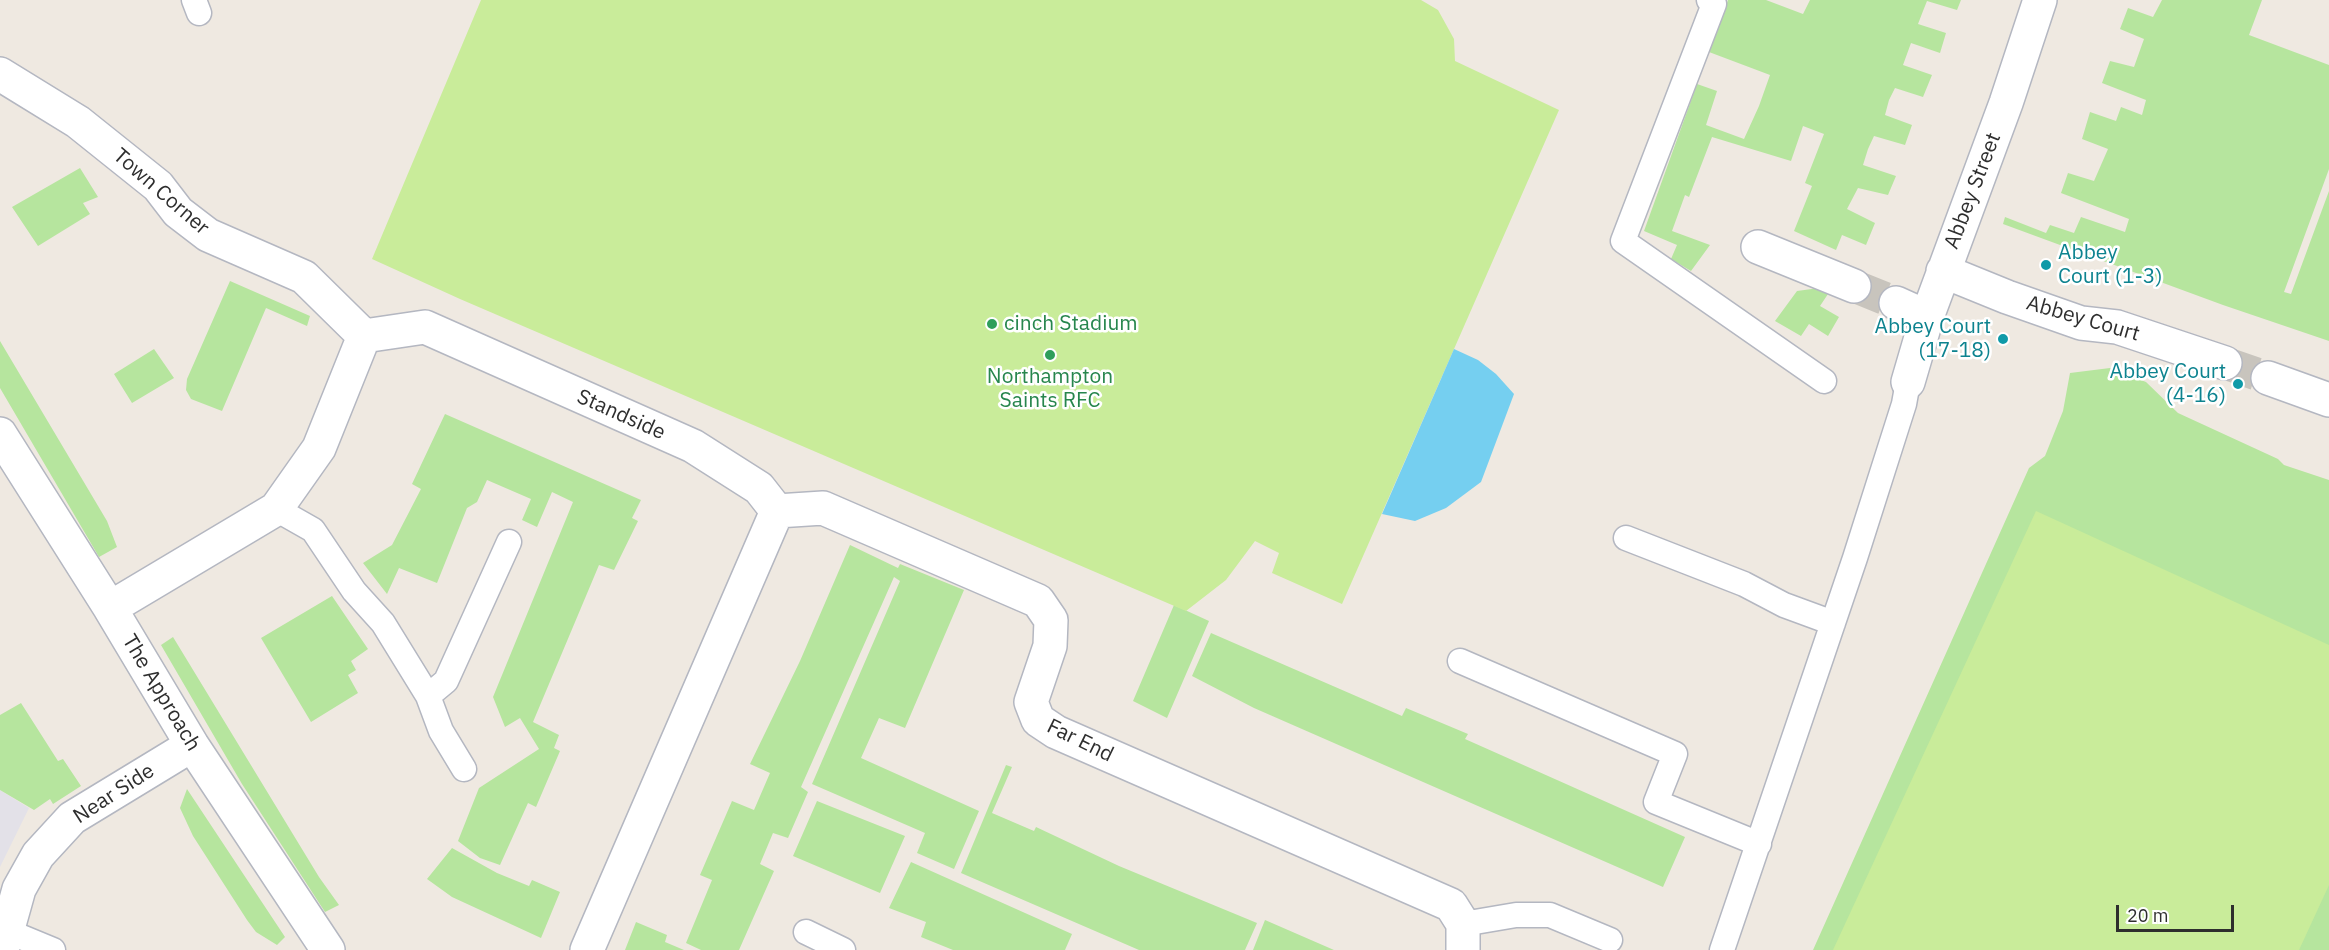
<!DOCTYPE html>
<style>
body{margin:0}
#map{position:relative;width:2329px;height:950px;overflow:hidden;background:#efe9e1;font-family:"IBM Plex Sans",sans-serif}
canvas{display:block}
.scale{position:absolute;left:2116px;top:905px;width:118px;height:27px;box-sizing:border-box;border:3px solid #2e2e2e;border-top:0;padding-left:8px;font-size:18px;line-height:21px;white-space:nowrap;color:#2e2e2e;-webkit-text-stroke:4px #fff;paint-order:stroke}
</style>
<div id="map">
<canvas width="2329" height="950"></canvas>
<div class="scale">20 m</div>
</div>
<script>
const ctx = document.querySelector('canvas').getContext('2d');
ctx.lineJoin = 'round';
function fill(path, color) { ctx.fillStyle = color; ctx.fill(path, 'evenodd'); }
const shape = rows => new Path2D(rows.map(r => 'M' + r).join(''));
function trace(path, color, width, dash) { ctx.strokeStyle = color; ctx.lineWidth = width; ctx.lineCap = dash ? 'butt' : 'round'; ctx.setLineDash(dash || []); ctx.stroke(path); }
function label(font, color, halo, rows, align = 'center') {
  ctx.font = font + ' "IBM Plex Sans",sans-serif'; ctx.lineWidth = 5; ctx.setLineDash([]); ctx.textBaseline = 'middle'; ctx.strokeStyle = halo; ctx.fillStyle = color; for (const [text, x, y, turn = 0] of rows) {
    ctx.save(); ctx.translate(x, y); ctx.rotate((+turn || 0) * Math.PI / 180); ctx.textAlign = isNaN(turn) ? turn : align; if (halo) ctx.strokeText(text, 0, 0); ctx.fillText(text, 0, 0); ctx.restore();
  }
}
const industrial = shape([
 [0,790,29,808,0,867]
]);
const green = shape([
 [1728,0,1766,0,1803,14,1810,0,1961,0,1957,10,1927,1,1923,11,1918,24,1946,33,1940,53,1911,43,1903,65,1932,75,1923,97,1895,88,1889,100,1885,115,1912,125,1905,145,1874,136,1868,149,1863,165,1896,176,1888,195,1858,188,1847,209,1875,223,1866,245,1842,235,1836,250,1794,231,1812,186,1805,183,1824,134,1803,126,1791,161,1712,137,1689,197,1685,195,1672,231,1710,245,1691,271,1671,259,1677,245,1644,231,1697,84,1717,91,1706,125,1744,139,1759,106,1770,75,1709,52],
 [2162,0,2262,0,2249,35,2329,65,2329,169,2284,292,2291,294,2329,191,2329,341,2223,305,2003,224,2005,217,2046,233,2050,225,2074,233,2081,217,2125,232,2129,219,2061,193,2068,173,2094,181,2108,149,2082,139,2090,112,2116,121,2121,107,2142,115,2146,100,2102,83,2110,61,2134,67,2144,39,2120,29,2128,8,2153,17],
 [80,168,98,197,83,203,90,214,38,246,12,207],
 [230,281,310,316,307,326,266,308,222,411,191,399,186,390,187,379],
 [1819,288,1830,291,1820,306,1839,317,1828,336,1809,324,1801,336,1775,321,1797,291],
 [0,341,107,521,117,547,99,557,0,388],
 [154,349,174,378,132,403,114,374],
 [2110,368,2146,382,2178,413,2278,459,2284,465,2329,480,2329,950,1813,950,2029,468,2045,456,2063,411,2070,373],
 [445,414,641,500,632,518,638,521,614,570,599,565,533,722,559,735,554,748,560,751,536,807,528,803,500,865,480,858,458,841,479,788,539,749,520,718,505,727,493,697,573,502,552,492,537,527,522,520,531,499,487,480,477,502,467,508,437,583,399,568,387,594,363,563,392,545,421,489,412,484],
 [850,545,898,568,900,564,964,590,905,728,879,718,861,758,979,811,954,869,917,853,925,833,812,784,900,581,894,577,801,787,808,792,788,838,773,833,760,864,774,871,739,950,701,950,686,943,712,880,700,875,732,801,754,810,770,773,750,764,800,661],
 [332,596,368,649,351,661,356,670,348,675,358,693,311,722,261,638],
 [1174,605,1209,621,1167,718,1133,701],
 [1211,633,1402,716,1406,708,1468,734,1465,739,1685,837,1663,887,1254,708,1192,676],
 [173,637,319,877,339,905,325,912,242,784,161,645],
 [21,703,58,761,63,759,81,786,53,804,50,799,34,810,0,790,0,715],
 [1006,765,1012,767,992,813,1034,831,1036,827,1119,866,1257,923,1245,950,1139,950,961,873],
 [187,789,285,937,277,945,256,932,247,920,193,836,180,808],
 [817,801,905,836,880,893,793,856],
 [452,848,497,873,529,886,532,880,560,892,541,938,452,897,427,879],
 [911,862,1072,934,1065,950,953,950,921,937,926,922,889,908],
 [1265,920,1334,950,1253,950],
 [636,922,667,935,665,942,684,950,625,950]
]);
const pitch = shape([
 [481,0,1421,0,1438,10,1454,39,1455,61,1559,110,1342,604,1272,573,1279,553,1255,541,1226,580,1186,611,460,299,372,259],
 [2036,511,2329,645,2329,885,2299,950,1833,950]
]);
const water = shape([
 [1454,349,1478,360,1496,374,1514,394,1481,482,1446,508,1415,521,1382,514]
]);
const streetTunnel = shape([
 [1854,286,1896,303],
 [2225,363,2268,378]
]);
const lane = shape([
 [194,0,199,13],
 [1709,0,1714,4,1623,241,1824,381],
 [276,509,313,530,354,591,383,623,428,696,441,731,464,769],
 [1626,538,1744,584,1784,605,1833,623],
 [1460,661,1675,754,1656,802,1759,844],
 [428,696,446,681,509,542],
 [1463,924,1516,915,1550,915,1610,940],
 [7,931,53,950],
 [806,932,843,950],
 [1722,950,1855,558,1904,404,1908,382]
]);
const street = shape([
 [0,74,78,122,158,186,178,212,208,235,304,277,364,336],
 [1758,247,1854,286],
 [1943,271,2007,297,2081,323,2117,327,2225,363],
 [1896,303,1927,317],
 [2268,378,2329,400],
 [1908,382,1927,317,2006,103,2040,0],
 [0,434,110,608,192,745,328,950],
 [777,511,823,508,1038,601,1051,620,1050,646,1031,702,1038,720,1056,732,1451,905,1463,924,1463,950],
 [110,608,276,509,319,448,364,336,425,327,693,446,759,488,777,511,587,950],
 [2,950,19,889,38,855,72,818,192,745]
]);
const markers = [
 [2046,265,6,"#0f9aa8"],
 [992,324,6,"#2e9e5b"],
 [2003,339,6,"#0f9aa8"],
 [1050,355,6,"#2e9e5b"],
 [2238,384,6,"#0f9aa8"]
];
const streetNames = [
 ["Abbey Street",1973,191,-69],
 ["Town Corner",161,192,41],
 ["Abbey Court",2083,319,16],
 ["Standside",621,415,24],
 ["The Approach",161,693,59],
 ["Far End",1080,741,26],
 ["Near Side",114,794,-33]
];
const cultureNames = [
 ["Abbey",2058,253,"left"],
 ["Court (1-3)",2058,277,"left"],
 ["Abbey Court",1991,327],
 ["(17-18)",1991,351],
 ["Abbey Court",2226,372],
 ["(4-16)",2226,396]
];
const leisureNames = [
 ["cinch Stadium",1004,324],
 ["Northampton",1050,377,"center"],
 ["Saints RFC",1050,401,"center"]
];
fill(industrial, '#e3e1e8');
fill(green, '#b6e59e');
fill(pitch, '#c9ec9a');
fill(water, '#75cff0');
trace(streetTunnel, '#c8c4bd', 33, [33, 16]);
trace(lane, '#b4b7c1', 27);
trace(street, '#b4b7c1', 36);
trace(lane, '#fff', 24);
trace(street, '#fff', 33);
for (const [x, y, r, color] of markers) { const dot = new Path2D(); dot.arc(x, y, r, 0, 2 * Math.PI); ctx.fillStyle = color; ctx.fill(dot); trace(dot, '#fff', 2); }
label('21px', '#2e2e2e', '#fff', streetNames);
label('21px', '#0d838f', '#fff', cultureNames, 'right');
label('21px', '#27864d', '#fff', leisureNames, 'left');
</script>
